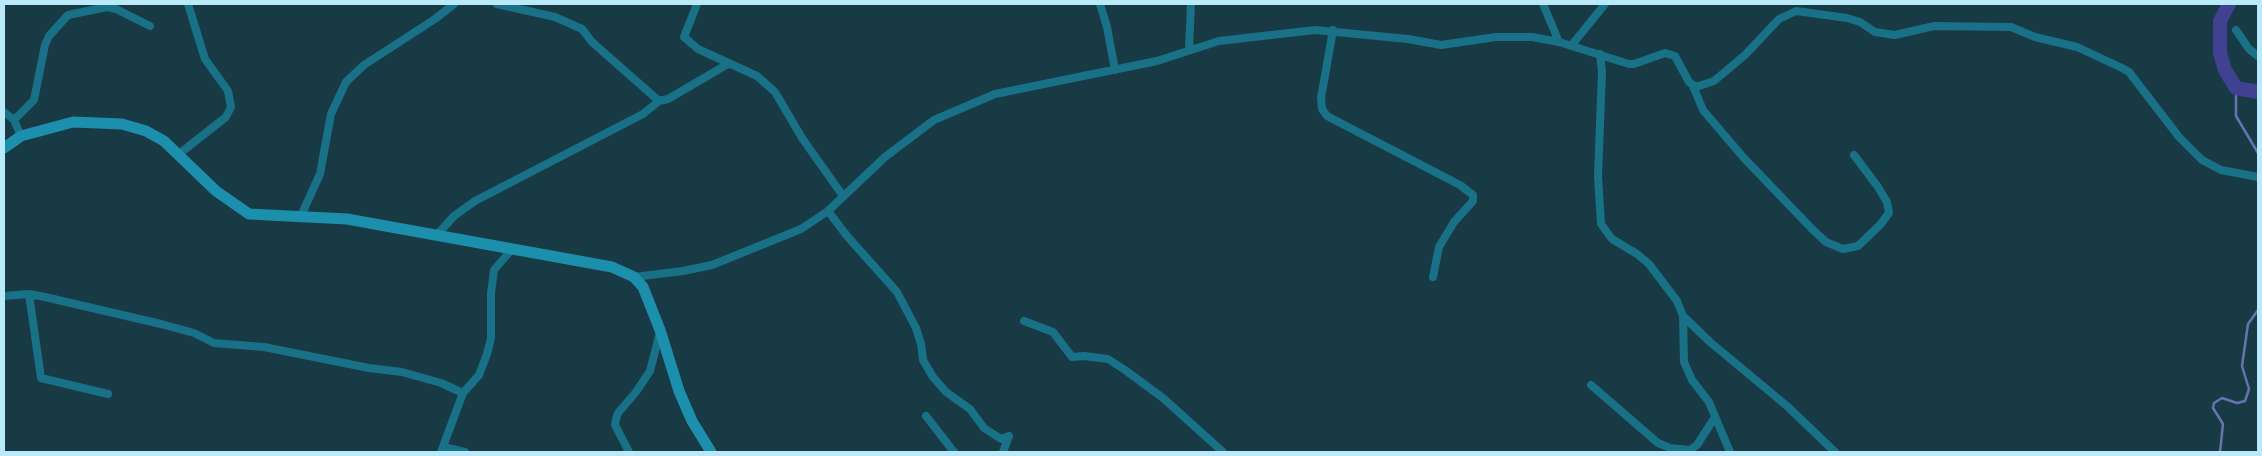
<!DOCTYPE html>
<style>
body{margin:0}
#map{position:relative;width:2262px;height:456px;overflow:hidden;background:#183a44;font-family:"DM Sans",sans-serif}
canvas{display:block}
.frame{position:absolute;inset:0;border:5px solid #baeaf9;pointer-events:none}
</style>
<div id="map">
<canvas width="2262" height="456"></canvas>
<div class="frame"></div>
</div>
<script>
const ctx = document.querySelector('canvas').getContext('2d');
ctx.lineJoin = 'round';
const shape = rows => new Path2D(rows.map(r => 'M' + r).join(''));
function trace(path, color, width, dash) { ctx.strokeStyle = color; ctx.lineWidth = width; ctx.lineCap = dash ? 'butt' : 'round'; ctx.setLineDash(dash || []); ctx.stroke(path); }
const stream = shape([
 [2236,88,2236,116,2258,153],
 [2220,452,2223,424,2213,408,2214,403,2222,398,2237,403,2245,401,2249,389,2242,366,2248,324,2258,310]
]);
const river = shape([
 [2229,4,2220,21,2220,53,2225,70,2236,88,2258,92]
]);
const street = shape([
 [497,4,555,17,582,29,592,42,659,101],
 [697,4,684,37,698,49,757,76,775,92,802,138,843,196],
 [1100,4,1107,27,1115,70],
 [1543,4,1559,42],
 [1333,30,1321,98,1322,109,1327,116,1460,185,1473,195,1473,201,1454,222,1439,247,1433,277],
 [2236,30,2249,49,2258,56],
 [1571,46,1605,4],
 [1189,50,1191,4],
 [1600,54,1602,72,1598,176,1601,224,1612,239,1637,254,1649,264,1677,301,1683,316,1684,362,1692,380,1709,402,1730,452],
 [1693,86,1703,110,1743,157,1813,230,1826,242,1843,249,1858,246,1880,225,1889,213,1887,202,1878,187,1854,155],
 [4,112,14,120,21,136],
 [14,120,34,100,45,45,49,36,68,15,107,7,116,9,150,26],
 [179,154,226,117,231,107,228,91,205,59,188,4],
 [828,211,847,236,897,292,916,328,921,344,923,360,933,377,946,392,970,409,984,428,1001,439,1009,436,1003,452],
 [300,218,320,174,331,114,346,82,364,65,435,19,454,4],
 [437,235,454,216,475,201,643,114,659,101,668,99,728,64],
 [634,277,683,271,712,265,801,229,828,211,885,157,934,120,995,94,1157,61,1219,41,1315,30,1408,39,1441,45,1496,37,1532,37,1559,42,1629,64,1634,64,1665,53,1675,56,1689,82,1696,87,1714,81,1745,55,1779,19,1796,11,1847,18,1860,22,1875,32,1895,35,1934,26,2011,27,2035,37,2077,47,2122,68,2129,72,2179,137,2202,160,2221,170,2258,177],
 [29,294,41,378,108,394],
 [4,296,29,294,45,297,161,324,194,333,214,343,264,347,369,368,402,372,441,383,463,393],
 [1683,316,1710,342,1787,406,1835,452],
 [1024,321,1053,332,1072,357,1084,356,1108,359,1125,370,1163,398,1223,452],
 [1591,385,1658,443,1670,448,1690,450,1697,445,1715,417],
 [926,416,954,452],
 [443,447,465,452],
 [441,452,463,393,479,375,487,354,491,338,491,293,494,270,513,248],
 [629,452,615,425,616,419,618,413,636,392,650,371,660,332]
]);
const secondary = shape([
 [4,148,21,136,73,122,122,124,146,131,164,141,216,191,249,214,347,219,612,267,634,277,643,287,660,330,679,391,692,421,711,452]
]);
trace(stream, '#6574b0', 2.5);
trace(river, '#414191', 14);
trace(street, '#187187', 8);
trace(secondary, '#1b8fab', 11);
</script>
